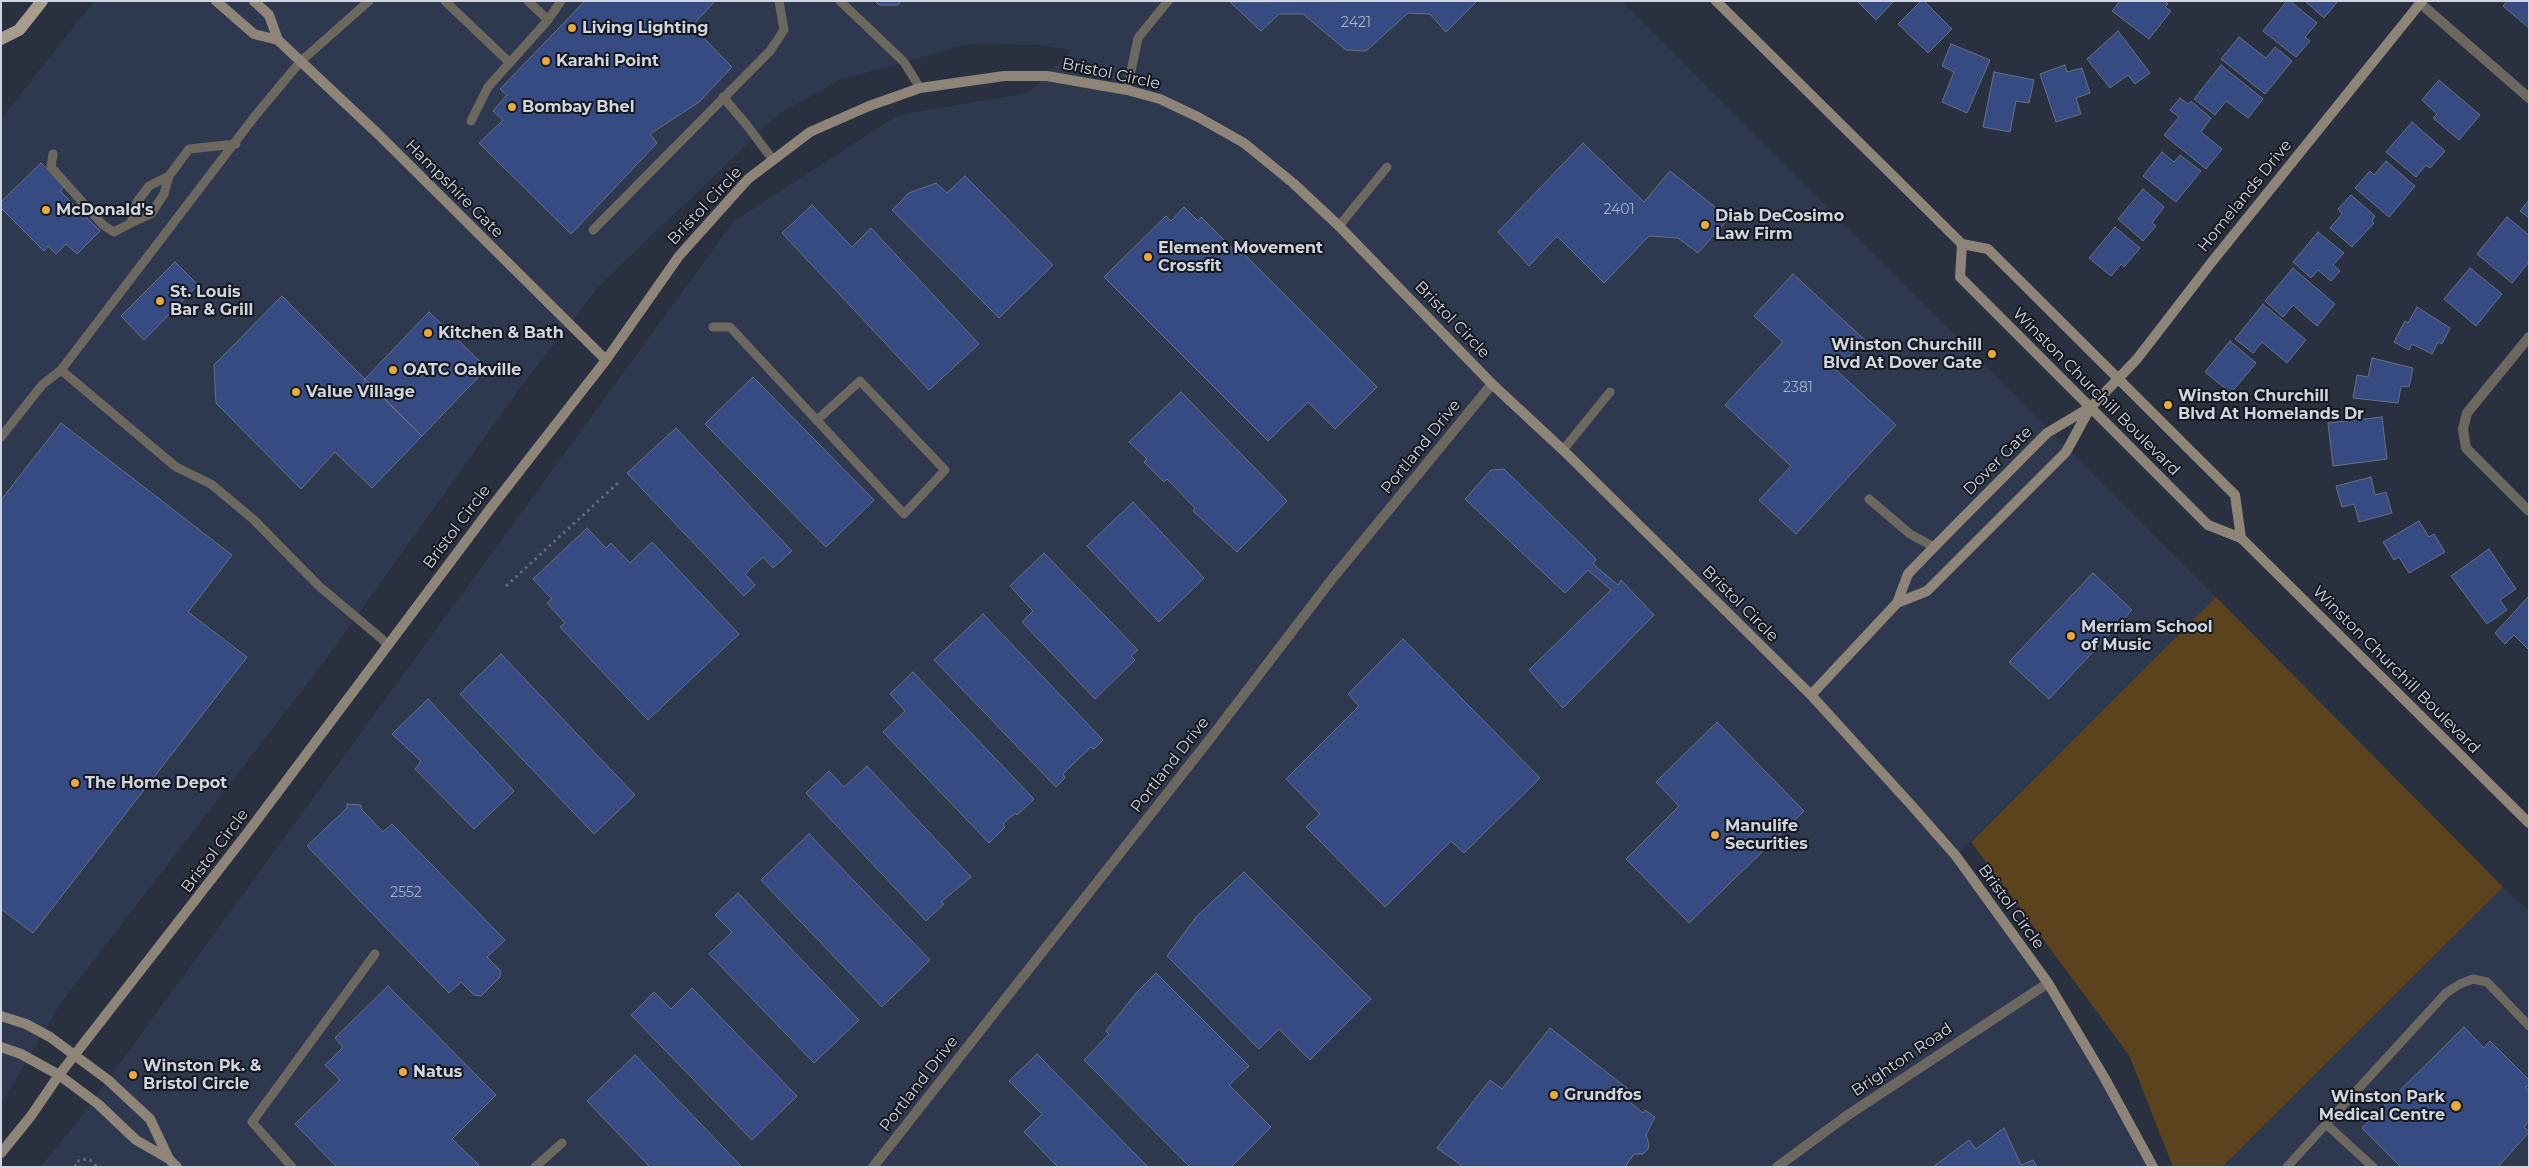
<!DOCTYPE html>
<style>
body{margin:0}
#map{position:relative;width:2530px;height:1168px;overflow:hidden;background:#293040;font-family:Montserrat,sans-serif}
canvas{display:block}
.frame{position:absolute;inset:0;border:2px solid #d0d5e0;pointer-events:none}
</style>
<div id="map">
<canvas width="2530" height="1168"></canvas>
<div class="frame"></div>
</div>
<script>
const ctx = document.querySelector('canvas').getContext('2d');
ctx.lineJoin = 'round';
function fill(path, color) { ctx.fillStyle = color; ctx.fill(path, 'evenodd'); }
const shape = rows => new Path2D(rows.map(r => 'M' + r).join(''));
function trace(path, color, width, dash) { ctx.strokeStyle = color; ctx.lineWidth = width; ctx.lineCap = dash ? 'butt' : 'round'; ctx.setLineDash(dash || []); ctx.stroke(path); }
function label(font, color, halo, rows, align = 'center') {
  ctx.font = font + ' Montserrat,sans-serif'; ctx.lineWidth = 4; ctx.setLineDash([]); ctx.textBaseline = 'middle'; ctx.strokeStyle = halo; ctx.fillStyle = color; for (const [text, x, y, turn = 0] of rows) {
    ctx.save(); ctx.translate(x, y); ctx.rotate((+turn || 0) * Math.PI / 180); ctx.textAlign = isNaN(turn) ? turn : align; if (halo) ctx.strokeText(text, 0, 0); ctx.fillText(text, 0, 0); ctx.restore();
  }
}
const built = shape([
 [94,1,1622,1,2216,597,1956,856,2022,946,2153,1167,40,1167,74,1126,734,221,898,115,1028,93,1072,50,1037,45,969,44,840,80,780,113,599,286,523,384,327,658,61,1003,1,1104,1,119],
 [2503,887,2529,912,2529,1167,2222,1167]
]);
const green = shape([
 [2216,597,2503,887,2222,1167,2173,1167,2129,1055,1971,842]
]);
const building = shape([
 [585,1,715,1,692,26,732,67,699,102,650,134,657,143,571,234,479,143,503,120,493,111,507,95,500,89,585,1],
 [875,1,901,1,898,5,879,5,875,1],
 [1477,1,1446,32,1430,14,1408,13,1366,51,1346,50,1303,14,1279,14,1261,31,1230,2,1477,1],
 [1857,1,1894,1,1876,20,1857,1],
 [1921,1,1924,1,1952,29,1928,53,1898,24,1921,1],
 [2120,1,2165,1,2168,4,2165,7,2171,11,2149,39,2112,11,2120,1],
 [2287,1,2290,1,2317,23,2305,37,2310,41,2296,57,2263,31,2287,1],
 [2305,1,2338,1,2324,18,2305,1],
 [2507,1,2529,1,2529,28,2503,6,2507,1],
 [2118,31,2150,73,2135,84,2128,75,2110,88,2087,59,2118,31],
 [2239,37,2266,58,2275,47,2292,61,2265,94,2221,59,2239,37],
 [1951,44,1990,60,1967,113,1942,102,1954,72,1942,66,1951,44],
 [2065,65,2067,72,2082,68,2090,93,2076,98,2081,114,2056,122,2040,74,2065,65],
 [2221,65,2263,99,2248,118,2226,101,2215,115,2194,99,2221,65],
 [1994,72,2034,80,2029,103,2016,101,2010,132,1983,127,1994,72],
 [2439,80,2480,115,2459,140,2433,118,2437,114,2422,100,2439,80],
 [2180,98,2188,104,2191,101,2211,118,2201,132,2222,149,2206,169,2164,135,2179,117,2170,110,2180,98],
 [2412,122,2445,151,2430,168,2426,165,2416,177,2386,152,2412,122],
 [1583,143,1644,202,1670,171,1729,218,1698,253,1678,238,1649,236,1604,283,1557,236,1529,266,1498,232,1583,143],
 [2162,152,2174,162,2180,155,2201,171,2176,202,2143,176,2162,152],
 [2386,161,2415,186,2389,217,2355,188,2370,171,2374,175,2386,161],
 [41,163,65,186,60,191,75,206,79,201,90,212,85,216,100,231,77,254,66,244,56,254,48,246,44,251,1,208,1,202,41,163],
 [965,176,1053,265,999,318,892,210,909,193,936,183,947,193,965,176],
 [2143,189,2164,207,2152,223,2156,226,2143,241,2118,219,2143,189],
 [2351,195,2375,216,2372,221,2374,223,2352,247,2330,228,2342,214,2338,209,2351,195],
 [2529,200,2529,218,2520,211,2529,200],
 [812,205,852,247,871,228,979,344,929,390,782,233,812,205],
 [1184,207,1198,221,1201,217,1238,254,1241,251,1377,387,1335,429,1308,402,1268,441,1104,277,1166,216,1171,221,1184,207],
 [2507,217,2529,235,2529,262,2512,283,2477,254,2507,217],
 [2115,227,2140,248,2124,267,2121,264,2111,276,2089,258,2115,227],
 [2318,232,2344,253,2333,265,2340,271,2331,281,2318,270,2311,278,2293,262,2318,232],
 [175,262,198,285,144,340,121,316,175,262],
 [2293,268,2335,304,2317,326,2293,305,2283,317,2265,301,2293,268],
 [2470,268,2502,294,2476,326,2444,299,2470,268],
 [1793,274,1865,340,1836,370,1896,425,1796,534,1759,500,1791,466,1725,405,1783,342,1754,316,1793,274],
 [282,296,422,436,372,488,335,452,301,489,216,403,214,365,282,296],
 [2263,304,2306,340,2287,363,2262,342,2253,353,2235,339,2263,304],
 [2417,307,2450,328,2442,344,2438,342,2432,354,2412,344,2409,350,2394,342,2405,321,2408,323,2417,307],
 [429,312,487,368,422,436,364,380,429,312],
 [2230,341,2256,363,2231,393,2205,372,2230,341],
 [2372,358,2413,368,2409,387,2401,386,2398,403,2353,398,2357,375,2368,377,2372,358],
 [753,377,874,500,826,547,705,424,753,377],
 [1181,392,1287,501,1237,552,1193,511,1195,508,1167,479,1164,482,1144,462,1147,459,1129,442,1181,392],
 [2382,417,2387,459,2333,466,2328,423,2382,417],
 [61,423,232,555,188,612,247,657,33,933,1,909,1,500,61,423],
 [676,428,792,551,773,568,763,557,745,574,755,585,744,596,627,473,676,428],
 [1504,469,1596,559,1593,564,1618,585,1621,580,1654,615,1563,708,1529,670,1611,590,1588,570,1565,593,1465,499,1491,470,1504,469],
 [2371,477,2375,495,2386,492,2392,513,2359,522,2354,504,2342,507,2336,486,2371,477],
 [1133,502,1204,578,1159,622,1087,546,1133,502],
 [2419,521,2429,537,2434,534,2445,552,2409,573,2399,557,2394,560,2383,542,2419,521],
 [587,528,606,548,611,543,630,563,652,542,739,634,648,720,560,627,565,623,547,603,552,599,533,579,587,528],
 [2489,549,2516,589,2500,600,2507,610,2487,624,2451,576,2489,549],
 [1044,553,1138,650,1131,656,1135,660,1095,699,1022,622,1033,611,1010,586,1044,553],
 [2093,573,2132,610,2049,699,2009,662,2093,573],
 [2529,596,2529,650,2514,635,2505,644,2495,633,2529,596],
 [983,614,1103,740,1094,749,1091,747,1072,765,1063,774,1065,778,1056,787,934,660,983,614],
 [1403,639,1540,778,1464,853,1451,841,1385,907,1306,827,1320,814,1286,779,1359,706,1348,694,1403,639],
 [501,654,635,795,594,834,460,694,501,654],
 [913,672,1034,799,1017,815,1015,813,1003,824,1005,827,989,843,883,732,905,711,890,694,913,672],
 [428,699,514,791,474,829,415,769,421,761,392,734,428,699],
 [1717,722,1804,811,1689,923,1626,859,1679,806,1656,782,1717,722],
 [867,766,971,877,941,902,944,904,926,921,806,793,829,771,844,787,867,766],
 [347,804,361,805,361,809,383,832,392,824,505,940,487,957,501,971,500,977,481,996,474,995,461,982,449,993,307,846,347,808,347,804],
 [809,834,930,960,882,1007,761,880,809,834],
 [1244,872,1371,999,1310,1060,1279,1029,1259,1049,1167,956,1197,916,1244,872],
 [738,893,859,1020,814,1063,709,954,732,932,715,915,738,893],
 [1156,973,1249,1066,1229,1085,1271,1127,1231,1167,1190,1167,1084,1060,1109,1034,1106,1031,1137,992,1156,973],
 [388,986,496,1095,452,1139,479,1165,477,1167,337,1167,295,1124,340,1080,325,1065,343,1047,335,1038,388,986],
 [692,988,797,1096,752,1140,631,1015,654,992,671,1009,692,988],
 [2464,1027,2484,1048,2490,1041,2529,1080,2529,1085,2525,1087,2529,1091,2529,1120,2524,1127,2529,1132,2498,1167,2401,1167,2362,1128,2464,1027],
 [1550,1028,1632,1092,1626,1099,1643,1113,1645,1110,1655,1117,1646,1135,1649,1145,1648,1149,1643,1154,1634,1154,1625,1167,1460,1167,1461,1165,1437,1148,1490,1080,1502,1089,1550,1028],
 [1037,1054,1148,1167,1058,1167,1024,1132,1042,1114,1009,1081,1037,1054],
 [635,1055,742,1167,650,1167,587,1101,635,1055],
 [2004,1128,2021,1165,2033,1160,2037,1167,1933,1167,1969,1140,1976,1149,2004,1128]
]);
const path = shape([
 [506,586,619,482],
 [75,1167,76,1162,83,1159,90,1160,97,1167]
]);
const lane = shape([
 [369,1,300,62,255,116,61,370,176,467,211,484,253,519,319,586,389,645],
 [445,1,510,63],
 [528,1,548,20],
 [840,1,904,62,920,88],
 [1127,90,1138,38,1168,1],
 [723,97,746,124,773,160],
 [471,121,488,87,548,20,561,1],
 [53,154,51,167,103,225,114,232,131,223,137,202,149,186,169,176,189,149,236,144],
 [131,223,151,214,164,194,169,176],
 [1339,226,1387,167],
 [593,230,770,51,784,30,779,1],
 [713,327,730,327,904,514,945,470,860,381,817,420],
 [1,437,42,385,61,370],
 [1563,450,1610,392],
 [1869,499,1910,534,1934,547],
 [2326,1124,2446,993,2460,984,2473,979,2487,982,2529,1026],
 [292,1167,252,1122,375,954],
 [535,1167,562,1143],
 [2287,1167,2326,1124,2373,1167]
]);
const street = shape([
 [2420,3,2529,98],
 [2529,337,2467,413,2463,429,2466,448,2529,511],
 [873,1167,1213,735,1332,579,1492,384],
 [1777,1167,1845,1117,2048,983]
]);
const secondary = shape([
 [216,1,254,34,278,40],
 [254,1,269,15,278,40,377,133,606,360],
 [1716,1,1962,244,1988,249,2235,495,2241,538],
 [1962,244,1960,277,2208,525,2241,538,2529,823],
 [1897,603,1927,591,2066,452,2090,408,2137,359,2211,263,2422,1],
 [1811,695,1897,603,1908,574,1934,547,2047,433,2089,408],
 [1,1016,26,1024,50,1037,108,1080,150,1119,169,1159],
 [1,1047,21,1054,59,1075,98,1104,136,1140,169,1159,177,1167],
 [1,1153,31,1116,59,1075,245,836,490,509,606,360,679,256,748,179,810,132,869,106,920,88,1004,76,1047,76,1127,90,1160,99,1198,117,1244,143,1293,183,1339,226,1492,384,1563,450,1811,695,1913,807,1956,856,2048,983,2104,1077,2153,1167]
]);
const primary = shape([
 [1,39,19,30,42,1]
]);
const markers = [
 [572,28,5,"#eaaa39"],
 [546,61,5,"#eaaa39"],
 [512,107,5,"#eaaa39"],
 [46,210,5,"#eaaa39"],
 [1705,225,5,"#eaaa39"],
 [1148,257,5,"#eaaa39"],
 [160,301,5,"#eaaa39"],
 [428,333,5,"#eaaa39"],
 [1992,354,5,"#eaaa39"],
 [393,370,5,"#eaaa39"],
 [296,392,5,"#eaaa39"],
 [2168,405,5,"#eaaa39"],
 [2071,636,5,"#eaaa39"],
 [75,783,5,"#eaaa39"],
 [1715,835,5,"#eaaa39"],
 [403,1072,5,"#eaaa39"],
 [133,1075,5,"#eaaa39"],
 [1554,1095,5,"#eaaa39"],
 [2456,1106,6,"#eaaa39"]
];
const numberNames = [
 ["2421",1356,23],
 ["2401",1619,210],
 ["2381",1798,388],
 ["2552",406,893]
];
const poiNames = [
 ["Living Lighting",582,28],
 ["Karahi Point",556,61],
 ["Bombay Bhel",522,107],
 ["McDonald's",56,210],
 ["Diab DeCosimo",1715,216],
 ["Law Firm",1715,234],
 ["Element Movement",1158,248],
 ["Crossfit",1158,266],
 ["St. Louis",170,292],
 ["Bar & Grill",170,310],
 ["Kitchen & Bath",438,333],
 ["Winston Churchill",1982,345,"right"],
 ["Blvd At Dover Gate",1982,363,"right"],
 ["OATC Oakville",403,370],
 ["Value Village",306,392],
 ["Winston Churchill",2178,396],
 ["Blvd At Homelands Dr",2178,414],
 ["Merriam School",2081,627],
 ["of Music",2081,645],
 ["The Home Depot",85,783],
 ["Manulife",1725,826],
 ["Securities",1725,844],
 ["Winston Pk. &",143,1066],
 ["Bristol Circle",143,1084],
 ["Natus",413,1072],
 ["Grundfos",1564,1095],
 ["Winston Park",2445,1097,"right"],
 ["Medical Centre",2445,1115,"right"]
];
const streetNames = [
 ["Bristol Circle",1111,74,12],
 ["Hampshire Gate",454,189,45],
 ["Homelands Drive",2245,196,-51],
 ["Bristol Circle",705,206,-47],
 ["Bristol Circle",1452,320,46],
 ["Winston Churchill Boulevard",2096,392,45],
 ["Portland Drive",1421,447,-51],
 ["Dover Gate",1998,461,-45],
 ["Bristol Circle",457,527,-53],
 ["Bristol Circle",1740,604,45],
 ["Winston Churchill Boulevard",2396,670,45],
 ["Portland Drive",1170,765,-52],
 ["Bristol Circle",215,851,-53],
 ["Bristol Circle",2011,907,54],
 ["Brighton Road",1902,1060,-34],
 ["Portland Drive",919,1084,-52]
];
fill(built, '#2e384e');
fill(green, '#5b431d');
fill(building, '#354b81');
trace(building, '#687183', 1);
trace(path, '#636a78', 3, [2.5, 4]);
trace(lane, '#6c675f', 9);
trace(street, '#6c675f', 10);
trace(secondary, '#8e8578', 10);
trace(primary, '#a89c8c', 12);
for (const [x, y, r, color] of markers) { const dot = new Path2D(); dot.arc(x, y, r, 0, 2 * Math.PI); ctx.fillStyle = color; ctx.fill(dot); trace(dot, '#15181f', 2); }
label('14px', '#a9b2c8', null, numberNames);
label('bold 16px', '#d0d5e0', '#15181f', poiNames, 'left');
label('16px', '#d0d5e0', '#15181f', streetNames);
</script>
